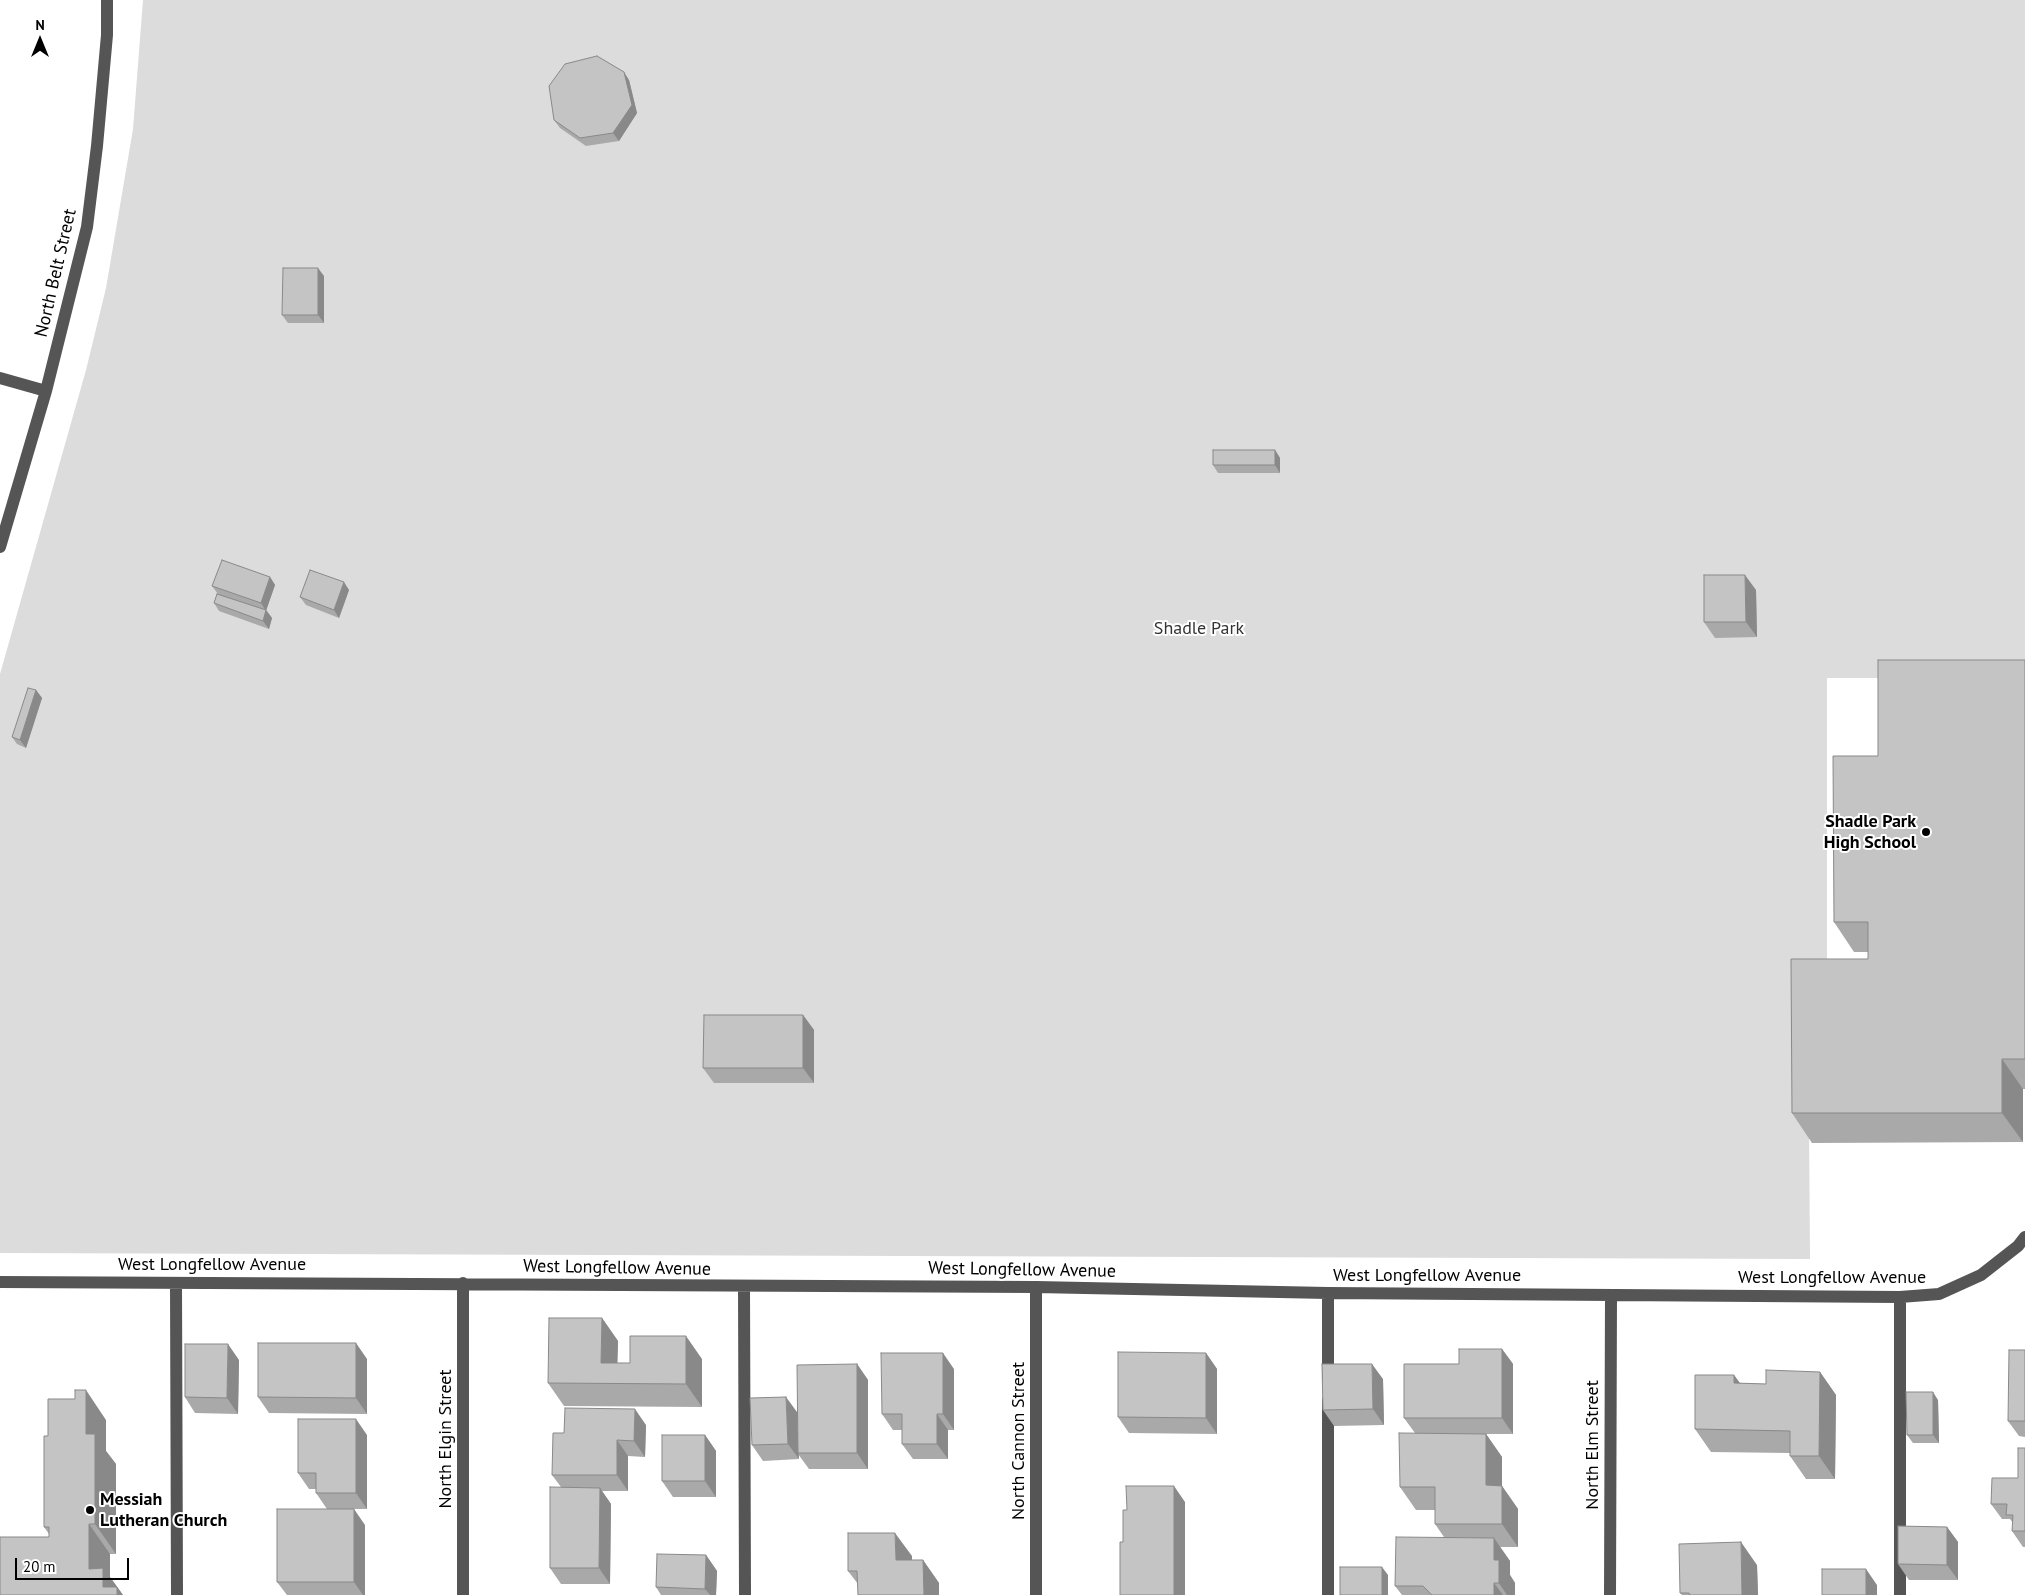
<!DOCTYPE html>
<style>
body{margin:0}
#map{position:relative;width:2025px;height:1595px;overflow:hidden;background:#fff;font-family:"PT Sans",sans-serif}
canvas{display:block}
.north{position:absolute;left:15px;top:15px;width:50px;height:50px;-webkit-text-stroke:4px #fff;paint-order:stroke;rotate:0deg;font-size:14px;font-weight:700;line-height:20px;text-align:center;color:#000}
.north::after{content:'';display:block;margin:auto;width:18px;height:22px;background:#000;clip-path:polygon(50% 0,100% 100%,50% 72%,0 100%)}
.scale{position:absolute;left:15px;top:1558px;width:114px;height:22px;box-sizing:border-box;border:2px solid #000;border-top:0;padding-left:6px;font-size:15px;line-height:18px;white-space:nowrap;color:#000;-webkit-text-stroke:4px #fff;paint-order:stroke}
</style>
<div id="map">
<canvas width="2025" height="1595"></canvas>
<div class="north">N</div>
<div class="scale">20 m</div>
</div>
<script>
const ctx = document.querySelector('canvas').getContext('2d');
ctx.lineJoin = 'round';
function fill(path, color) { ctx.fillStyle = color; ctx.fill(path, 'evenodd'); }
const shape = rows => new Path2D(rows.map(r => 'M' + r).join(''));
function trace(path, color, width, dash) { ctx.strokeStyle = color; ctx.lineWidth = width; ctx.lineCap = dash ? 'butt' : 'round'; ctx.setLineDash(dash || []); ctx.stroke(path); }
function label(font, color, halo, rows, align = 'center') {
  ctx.font = font + ' "PT Sans",sans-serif'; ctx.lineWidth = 4; ctx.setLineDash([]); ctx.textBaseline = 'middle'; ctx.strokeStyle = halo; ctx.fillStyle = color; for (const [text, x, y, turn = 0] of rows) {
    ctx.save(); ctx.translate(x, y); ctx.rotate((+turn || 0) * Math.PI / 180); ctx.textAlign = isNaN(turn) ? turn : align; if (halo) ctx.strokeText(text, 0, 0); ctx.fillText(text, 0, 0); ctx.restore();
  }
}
const green = shape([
 [143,0,2025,0,2025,678,1827,678,1827,986,1808,986,1810,1259,0,1253,0,674,86,370,106,288,133,129]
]);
const minor = shape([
 [0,378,46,391],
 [0,547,46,391,87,227,97,146,107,35,107,0],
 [0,1282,1036,1287,1328,1293,1900,1297,1939,1294,1981,1275,2018,1246,2025,1237],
 [176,1283,177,1595],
 [744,1287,745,1595],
 [1036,1287,1036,1595],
 [1900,1297,1900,1595],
 [1328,1380,1328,1293],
 [463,1595,463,1283],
 [1328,1595,1328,1400],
 [1610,1595,1611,1295]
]);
const wall = shape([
 [629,80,637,113,619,141,586,146,560,128,554,120],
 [324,276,324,323,288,323,282,315],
 [1275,450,1280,458,1280,473,1218,473,1213,465],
 [270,577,275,585,266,610,272,618,269,629,219,611,214,603,218,594,212,586],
 [349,590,339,618,306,605,300,597],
 [1756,590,1757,637,1715,638,1704,622],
 [2025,660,2025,1089,2023,1089,2023,1142,1812,1143,1792,1113,1868,959,1868,952,1854,952,1834,922,1878,756],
 [36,690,42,698,26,748,17,744,12,737],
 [803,1015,814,1030,814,1083,714,1083,703,1068],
 [602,1318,618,1341,617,1363,630,1363,702,1359,702,1407,564,1406,548,1383],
 [1502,1349,1513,1364,1513,1434,1486,1434,1502,1457,1502,1486,1518,1509,1518,1547,1500,1547,1510,1561,1510,1575,1515,1583,1515,1595,1402,1595,1395,1586,1444,1537,1435,1524,1435,1510,1416,1510,1400,1487,1415,1433,1404,1418,1459,1364],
 [2025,1350,2025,1437,2019,1436,2008,1421],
 [1206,1353,1217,1369,1217,1434,1129,1433,1118,1417],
 [367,1359,367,1414,269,1413,258,1397],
 [239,1360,238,1414,195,1413,185,1397],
 [857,1364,868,1380,868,1469,809,1469,798,1454,799,1459,763,1461,752,1445,797,1412],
 [954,1369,954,1430,948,1430,948,1459,913,1459,902,1444,902,1430,893,1430,882,1414],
 [1820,1372,1836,1395,1835,1479,1806,1479,1790,1456,1790,1453,1711,1452,1695,1429,1734,1375,1740,1383,1766,1384],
 [1383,1379,1384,1425,1334,1426,1323,1410],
 [1938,1400,1939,1443,1913,1443,1907,1435],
 [106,1420,106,1451,116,1464,116,1554,110,1554,110,1577,123,1595,0,1595,49,1537,49,1534,44,1527],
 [646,1425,645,1457,628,1456,628,1491,602,1491,611,1504,610,1584,561,1584,550,1568,561,1487,552,1475,564,1433],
 [367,1435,367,1509,327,1509,316,1493,316,1489,309,1489,298,1473],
 [705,1435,716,1451,716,1497,673,1497,662,1481],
 [2025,1448,2025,1547,2023,1547,2012,1531,2013,1523,2010,1519,2002,1519,1991,1504,2018,1478],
 [365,1525,365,1595,287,1595,277,1582],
 [1947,1527,1958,1542,1958,1580,1909,1580,1898,1564],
 [706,1555,717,1571,716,1595,661,1595,656,1587],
 [912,1556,912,1560,923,1560,939,1583,939,1595,858,1595,858,1584,848,1571],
 [1757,1565,1758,1595,1682,1595,1680,1593]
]);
const shadedWall = shape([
 [624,72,629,80,637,113,619,141,613,133],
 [318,268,324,276,324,323,318,315],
 [1275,450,1280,458,1280,473,1275,465],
 [1745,575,1756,590,1757,637,1746,622],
 [270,577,275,585,266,611,261,603],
 [344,582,349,590,339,618,334,610],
 [266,610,272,618,269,629,263,621],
 [36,690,42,698,26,748,20,740],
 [803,1015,814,1030,814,1083,803,1068],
 [2002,1059,2023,1089,2023,1142,2002,1113],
 [602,1318,618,1341,617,1383,601,1363],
 [686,1336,702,1359,702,1407,686,1384],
 [356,1343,367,1359,367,1414,356,1398],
 [228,1344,239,1360,238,1414,227,1398],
 [1502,1349,1513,1364,1513,1434,1502,1418],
 [943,1353,954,1369,954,1430,943,1414],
 [1206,1353,1217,1369,1217,1434,1206,1418],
 [857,1364,868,1380,868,1469,857,1453],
 [1372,1364,1383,1379,1384,1425,1373,1409],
 [1820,1372,1836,1395,1835,1479,1819,1456],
 [1734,1375,1750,1398,1734,1383],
 [86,1390,106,1420,106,1451,116,1464,116,1554,95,1524,86,1434],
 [1933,1392,1938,1400,1939,1443,1933,1435],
 [786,1397,797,1412,799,1459,788,1444],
 [635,1409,646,1425,645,1457,634,1441],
 [937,1414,948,1430,948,1459,937,1444],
 [356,1419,367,1435,367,1509,356,1493],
 [1486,1434,1502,1457,1502,1486,1518,1509,1518,1547,1502,1524,1486,1485],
 [705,1435,716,1451,716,1497,705,1481],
 [617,1440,628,1456,628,1491,617,1475],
 [1174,1486,1185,1502,1185,1595,1174,1595],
 [600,1488,611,1504,610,1584,599,1568],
 [354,1509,365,1525,365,1595,363,1595,354,1582],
 [89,1524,110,1554,110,1577,123,1595,107,1595,89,1569],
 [1947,1527,1958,1542,1958,1580,1947,1565],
 [895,1533,912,1556,912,1583,896,1560],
 [1494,1538,1510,1561,1510,1575,1515,1583,1515,1595,1507,1595,1499,1583,1494,1560],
 [1741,1542,1757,1565,1758,1595,1742,1595],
 [706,1555,717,1571,716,1595,710,1595,705,1589],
 [923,1560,939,1583,939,1595,924,1595],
 [1382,1567,1388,1575,1388,1595,1382,1595],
 [1866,1569,1877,1585,1877,1595,1866,1595],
 [1494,1583,1503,1595,1494,1595]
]);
const building = shape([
 [597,56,624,72,632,105,613,133,580,138,554,120,549,86,565,64,597,56],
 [283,268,318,268,318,315,282,315,283,268],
 [1213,450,1275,450,1275,465,1213,465,1213,450],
 [222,560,270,577,261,603,212,586,222,560],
 [310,570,344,582,334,610,300,597,310,570],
 [1704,575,1745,575,1746,622,1704,622,1704,575],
 [217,594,266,610,263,621,214,603,217,594],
 [1878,660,2025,660,2025,1059,2002,1059,2002,1113,1792,1113,1791,959,1868,959,1868,922,1834,922,1833,756,1878,756,1878,660],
 [28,688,36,690,20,740,12,737,28,688],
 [704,1015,803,1015,803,1068,703,1068,704,1015],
 [549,1318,602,1318,601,1363,630,1363,630,1336,686,1336,686,1384,548,1383,549,1318],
 [258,1343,356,1343,356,1398,258,1397,258,1343],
 [185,1344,228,1344,227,1398,185,1397,185,1344],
 [1459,1349,1502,1349,1502,1418,1404,1418,1404,1364,1459,1364,1459,1349],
 [2009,1350,2025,1350,2025,1421,2008,1421,2009,1350],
 [1118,1352,1206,1353,1206,1418,1118,1417,1118,1352],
 [881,1353,943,1353,943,1414,937,1414,937,1444,902,1444,902,1414,882,1414,881,1353],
 [857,1364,857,1453,798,1453,797,1365,857,1364],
 [1322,1364,1372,1364,1373,1409,1323,1410,1322,1364],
 [1766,1370,1820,1372,1819,1456,1790,1456,1790,1431,1695,1429,1695,1375,1734,1375,1734,1383,1766,1384,1766,1370],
 [75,1390,86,1390,86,1434,95,1434,95,1524,89,1524,89,1569,103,1568,103,1587,117,1587,117,1595,0,1595,0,1537,49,1537,49,1527,44,1527,44,1436,48,1436,48,1399,75,1399,75,1390],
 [1906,1392,1933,1392,1933,1435,1907,1435,1906,1392],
 [786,1397,788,1444,752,1445,750,1398,786,1397],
 [565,1408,635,1409,634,1441,617,1440,617,1475,552,1475,553,1433,564,1433,565,1408],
 [298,1419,356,1419,356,1493,316,1493,316,1473,298,1473,298,1419],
 [1399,1433,1486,1434,1486,1485,1502,1486,1502,1524,1435,1524,1435,1487,1400,1487,1399,1433],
 [662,1435,705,1435,705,1481,662,1481,662,1435],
 [2018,1448,2025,1448,2025,1531,2012,1531,2013,1515,2006,1515,2007,1504,1991,1504,1992,1478,2018,1478,2018,1448],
 [1126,1486,1174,1486,1174,1595,1120,1595,1120,1542,1123,1542,1123,1510,1127,1510,1126,1486],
 [550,1487,600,1488,599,1568,550,1568,550,1487],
 [277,1509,354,1509,354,1582,277,1582,277,1509],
 [1898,1526,1947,1527,1947,1565,1898,1564,1898,1526],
 [848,1533,895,1533,896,1560,923,1560,924,1595,858,1595,857,1571,848,1571,848,1533],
 [1396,1537,1494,1538,1494,1560,1499,1560,1499,1583,1494,1583,1494,1595,1432,1595,1423,1586,1395,1586,1396,1537],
 [1741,1542,1742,1595,1690,1595,1689,1593,1680,1593,1679,1544,1741,1542],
 [657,1554,706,1555,705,1589,656,1587,657,1554],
 [1340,1567,1382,1567,1382,1595,1340,1595,1340,1567],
 [1822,1569,1866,1569,1866,1595,1822,1595,1822,1569]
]);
const markers = [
 [1926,832,5,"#000"],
 [90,1510,5,"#000"]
];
const streetNames = [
 ["North Belt Street",56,273,-77],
 ["West Longfellow Avenue",212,1265],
 ["West Longfellow Avenue",617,1268,1],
 ["West Longfellow Avenue",1022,1270,1],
 ["West Longfellow Avenue",1427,1276],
 ["West Longfellow Avenue",1832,1278],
 ["North Elgin Street",446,1439,-90],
 ["North Cannon Street",1019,1441,-90],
 ["North Elm Street",1593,1445,-90]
];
const parkNames = [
 ["Shadle Park",1199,629]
];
const poiNames = [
 ["Shadle Park",1916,822],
 ["High School",1916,843],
 ["Messiah",100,1500,"left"],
 ["Lutheran Church",100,1521,"left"]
];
fill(green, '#dcdcdc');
trace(minor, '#555', 12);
fill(wall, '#a9a9a9');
fill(shadedWall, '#898989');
fill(building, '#c4c4c4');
trace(building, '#898989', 1);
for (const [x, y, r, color] of markers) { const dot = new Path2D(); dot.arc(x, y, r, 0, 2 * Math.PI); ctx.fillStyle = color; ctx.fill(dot); trace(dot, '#fff', 2); }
label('18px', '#000', '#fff', streetNames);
label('18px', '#333', '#fff', parkNames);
label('bold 18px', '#000', '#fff', poiNames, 'right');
</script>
